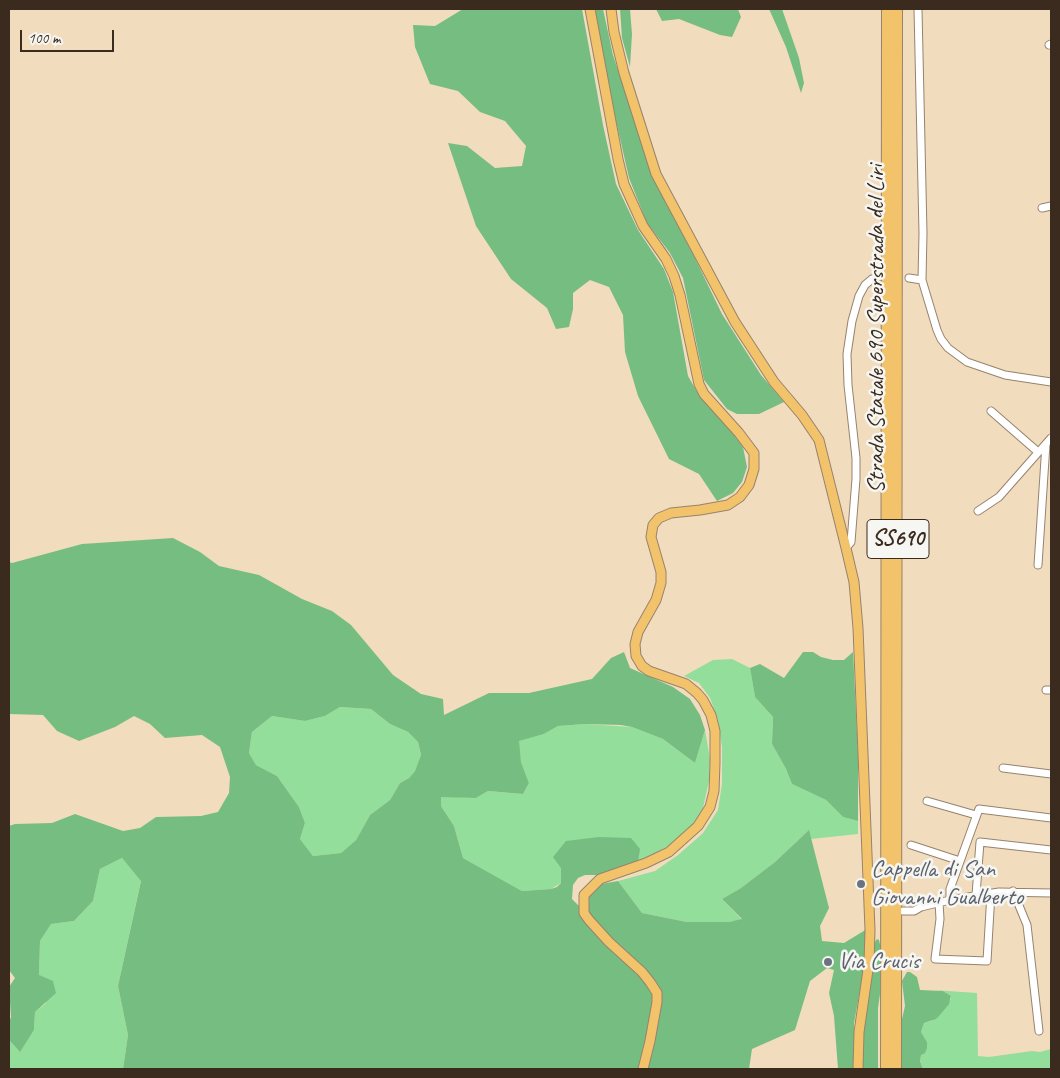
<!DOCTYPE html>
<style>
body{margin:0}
#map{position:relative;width:1060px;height:1078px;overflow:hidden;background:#f2dcbe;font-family:Caveat,sans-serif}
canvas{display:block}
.frame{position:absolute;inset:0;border:10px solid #3b2a1e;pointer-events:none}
.scale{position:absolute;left:20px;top:30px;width:94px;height:22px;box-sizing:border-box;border:2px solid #3b2a1e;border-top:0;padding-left:6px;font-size:15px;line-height:18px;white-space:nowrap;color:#3b2a1e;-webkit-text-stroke:4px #f6f6f2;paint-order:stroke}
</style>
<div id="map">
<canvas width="1060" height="1078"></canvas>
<div class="frame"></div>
<div class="scale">100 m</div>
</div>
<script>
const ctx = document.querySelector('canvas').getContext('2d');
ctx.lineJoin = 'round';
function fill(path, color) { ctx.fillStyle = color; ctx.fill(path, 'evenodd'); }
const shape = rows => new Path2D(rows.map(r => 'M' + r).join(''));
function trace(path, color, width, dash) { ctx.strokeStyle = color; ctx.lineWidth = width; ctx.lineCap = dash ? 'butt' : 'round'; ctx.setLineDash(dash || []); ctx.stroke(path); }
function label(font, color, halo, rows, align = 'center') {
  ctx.font = font + ' Caveat,sans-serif'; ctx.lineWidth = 5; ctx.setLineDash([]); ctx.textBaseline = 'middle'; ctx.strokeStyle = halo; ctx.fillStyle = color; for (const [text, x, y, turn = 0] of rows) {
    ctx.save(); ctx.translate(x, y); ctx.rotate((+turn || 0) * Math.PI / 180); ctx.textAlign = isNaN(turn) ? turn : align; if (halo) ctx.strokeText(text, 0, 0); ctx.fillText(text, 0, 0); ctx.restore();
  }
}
const green = shape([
 [732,659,750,668,755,697,773,717,772,744,786,769,792,784,826,800,843,817,858,821,858,834,811,839,808,831,775,862,741,888,722,899,742,920,729,922,687,922,642,913,618,881,655,871,678,855,703,833,718,810,722,784,722,747,718,720,710,698,699,683,684,676,713,660],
 [340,707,371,709,390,724,408,732,418,742,421,756,415,771,409,778,400,783,390,800,370,815,356,840,341,853,313,856,300,839,305,823,299,807,277,776,256,765,249,753,252,732,272,716,305,721,325,716],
 [585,724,632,727,663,739,695,763,705,730,710,759,709,781,703,808,690,829,670,845,638,862,561,868,561,883,551,889,522,891,463,858,454,826,441,806,441,796,476,798,488,791,523,794,529,783,521,762,518,741,544,734,558,726],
 [122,858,141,880,118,986,128,1035,123,1069,9,1069,9,1040,19,1051,34,1030,35,1012,46,1003,39,975,40,941,51,924,74,921,93,901,100,869],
 [934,990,977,993,978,1056,989,1057,1032,1051,1040,1052,1051,1049,1051,1069,923,1069,920,1060,921,1055,927,1042,921,1032,924,1023,931,1021,940,1015,951,999,951,996,943,991]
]);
const forest = shape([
 [463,9,582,9,603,125,616,184,638,230,664,269,673,292,688,376,700,397,720,416,743,447,747,467,742,482,733,493,717,501,699,474,669,459,638,396,625,352,623,315,609,287,590,280,573,293,573,309,569,327,556,329,547,308,511,279,476,226,448,143,467,146,495,168,522,166,526,146,505,121,480,112,458,91,430,84,415,47,413,25,435,26],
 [595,9,603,9,613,55,654,180,692,252,722,314,761,375,784,402,759,414,737,414,727,409,704,380,683,278,670,253,647,223,629,178,612,103],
 [620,9,630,9,632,34,630,67,622,38],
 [656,9,738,9,741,17,732,37,720,35,679,19,662,21],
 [769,9,782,9,799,58,804,83,801,93,786,47],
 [173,538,200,552,219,566,259,575,302,599,332,611,351,625,393,675,421,694,443,699,444,715,489,693,529,693,592,679,611,658,624,652,630,668,673,687,690,699,700,715,705,730,695,763,663,739,632,727,621,725,585,724,558,726,544,734,519,741,521,762,529,783,523,794,488,791,476,798,441,797,441,806,454,826,463,858,522,891,551,889,557,887,561,883,561,868,553,857,566,841,599,837,631,838,640,849,638,862,615,871,599,875,585,875,578,878,573,885,572,899,578,905,586,907,588,897,601,884,618,881,642,913,687,922,729,922,742,919,722,899,741,888,775,862,809,830,829,908,820,926,822,941,844,943,867,929,866,957,854,1023,854,1069,838,1069,834,1016,829,993,834,970,827,968,810,981,795,1030,752,1049,749,1069,123,1069,128,1035,118,986,141,881,122,858,100,869,93,901,74,921,51,924,40,941,39,975,53,981,56,993,35,1012,34,1030,20,1052,9,1040,9,1022,11,1017,9,987,15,978,9,970,9,826,15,824,52,823,75,814,123,831,140,828,156,817,201,816,218,812,229,793,230,777,220,747,202,735,165,738,150,724,134,716,115,727,79,741,57,731,43,715,9,714,9,562,12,563,82,544],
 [340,707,371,709,390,724,408,732,418,742,421,755,415,771,409,778,400,783,390,800,370,815,356,840,341,853,313,856,300,839,305,823,299,807,277,776,256,765,249,753,252,732,272,716,305,721,325,716],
 [803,652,813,652,821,657,833,660,844,660,853,652,858,754,858,821,843,817,826,800,792,784,786,769,772,744,773,717,755,697,750,668,760,664,784,678],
 [877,939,879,940,881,949,880,994,878,1008,878,1069,861,1069,863,1060,861,1052,864,1006,874,969,875,959,873,945],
 [907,972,910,972,917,977,920,990,943,991,951,996,949,1004,940,1015,936,1019,924,1023,921,1032,927,1042,927,1048,925,1053,921,1055,920,1061,923,1069,901,1069,902,1019,905,1006,902,981]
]);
const minor = shape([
 [918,9,923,233,922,280,937,330,941,339,948,348,967,362,1005,375,1051,382],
 [1049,45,1051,44],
 [1042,208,1051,206],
 [909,278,922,280],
 [991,411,1038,452],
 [978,511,999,497,1051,438],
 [846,548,851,542,856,479,856,458,848,385,847,354,852,321,859,296,865,285,872,279,878,277],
 [1038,565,1046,444],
 [1046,690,1051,690],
 [1003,768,1051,774],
 [927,801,976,815],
 [911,845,960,861],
 [1013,891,1027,925,1039,1031],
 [976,895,980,842,1051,850],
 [950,900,950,889,979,809,1051,818],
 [939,902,940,919,935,959,987,961,991,893],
 [903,911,914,911,921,907,950,900,999,892,1051,893]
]);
const major = shape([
 [590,9,618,159,624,184,643,226,666,259,674,276,680,295,699,384,704,394,739,433,754,453,754,469,749,485,740,497,728,505,700,510,671,513,659,518,653,525,651,537,661,572,661,583,656,600,638,632,635,644,636,656,642,666,649,671,686,684,697,693,703,700,711,715,715,731,715,763,714,791,710,807,698,826,669,852,646,863,600,879,584,895,584,913,589,920,609,942,642,972,650,982,657,993,657,1002,650,1041,643,1069],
 [611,9,614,32,624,73,656,174,735,322,774,382,802,415,819,440,846,548,854,582,858,628,870,930,869,963,859,1032,858,1069]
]);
const highway = shape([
 [886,1069,887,9],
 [896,1069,897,9]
]);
const markers = [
 [861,884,5,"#6b7280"],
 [828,962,5,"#6b7280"]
];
const shields = [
 [898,539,62]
];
const shieldNames = [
 ["SS690",898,539]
];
const streetNames = [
 ["Strada Statale 690 Superstrada del Liri",877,329,-90]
];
const worshipNames = [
 ["Cappella di San",871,870],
 ["Giovanni Gualberto",871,898],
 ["Via Crucis",838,962]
];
fill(green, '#93de9a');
fill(forest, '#76bd82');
trace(minor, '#96836e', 9);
trace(major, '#96836e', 11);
trace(highway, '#96836e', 12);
trace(minor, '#fff', 7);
trace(major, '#f2c36a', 9);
trace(highway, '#f2c36a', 10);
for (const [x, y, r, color] of markers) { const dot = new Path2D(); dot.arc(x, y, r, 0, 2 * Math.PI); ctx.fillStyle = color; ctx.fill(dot); trace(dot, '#f6f6f2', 2); }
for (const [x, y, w] of shields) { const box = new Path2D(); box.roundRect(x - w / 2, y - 19.5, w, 39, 4); ctx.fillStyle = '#f6f6f2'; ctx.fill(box); trace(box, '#3b2a1e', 1); }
label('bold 22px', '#3b2a1e', null, shieldNames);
label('24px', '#3b2a1e', '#f6f6f2', streetNames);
label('24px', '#5b616d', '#f6f6f2', worshipNames, 'left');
</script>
